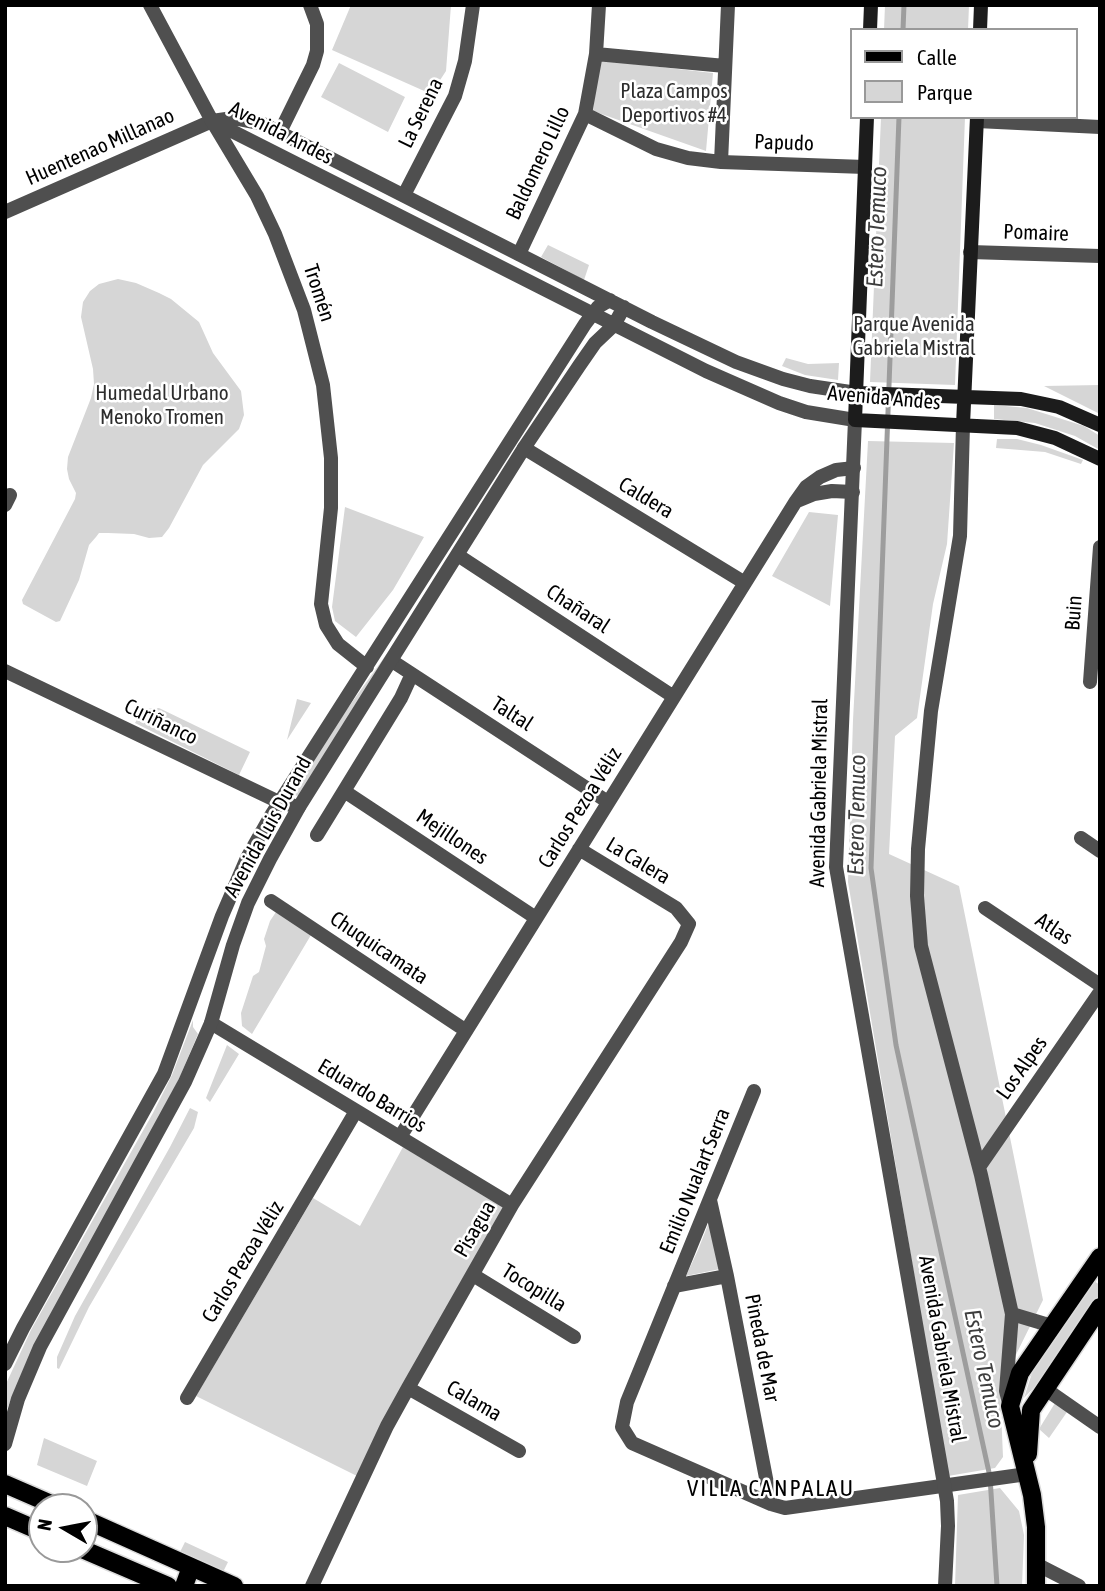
<!DOCTYPE html>
<meta charset="utf-8">
<style>
body{margin:0}
#map{position:relative;width:1105px;height:1591px;overflow:hidden;background:#fff;font-family:"Asap Condensed",sans-serif}
canvas{display:block}
.frame{position:absolute;inset:0;border:7px solid #000;pointer-events:none}
.legend{position:absolute;left:850px;top:28px;width:228px;height:91px;box-sizing:border-box;background:#fff;border:2px solid #999;margin:0;padding:9px 12px;list-style:none;font-size:21px;color:#000}
.legend li{display:flex;align-items:center;gap:14px;height:35px}
.legend b{width:35px;border:2px solid #999}
.north{position:absolute;left:28px;top:1493px;width:70px;height:70px;box-sizing:border-box;background:#fff;border:2px solid #999;border-radius:50%;rotate:280deg;font-size:19px;font-weight:700;line-height:28px;text-align:center;color:#000}
.north::after{content:'';display:block;margin:auto;width:24px;height:32px;background:#000;clip-path:polygon(50% 0,100% 100%,50% 72%,0 100%)}
</style>
<div id="map">
<canvas width="1105" height="1591"></canvas>
<div class="frame"></div>
<ul class="legend">
<li><b style="height:9px;background:#000"></b>Calle</li>
<li><b style="height:19px;background:#d6d6d6"></b>Parque</li>
</ul>
<div class="north">N</div>
</div>
<script>
const ctx = document.querySelector('canvas').getContext('2d');
ctx.lineJoin = 'round';
function fill(path, color) { ctx.fillStyle = color; ctx.fill(path, 'evenodd'); }
const shape = rows => new Path2D(rows.map(r => 'M' + r).join(''));
function trace(path, color, width, dash) { ctx.strokeStyle = color; ctx.lineWidth = width; ctx.lineCap = dash ? 'butt' : 'round'; ctx.setLineDash(dash || []); ctx.stroke(path); }
function label(font, color, halo, rows, align = 'center') {
  ctx.font = font + ' "Asap Condensed",sans-serif'; ctx.lineWidth = 5; ctx.setLineDash([]); ctx.textBaseline = 'middle'; ctx.strokeStyle = halo; ctx.fillStyle = color; for (const [text, x, y, turn = 0] of rows) {
    ctx.save(); ctx.translate(x, y); ctx.rotate((+turn || 0) * Math.PI / 180); ctx.textAlign = isNaN(turn) ? turn : align; if (halo) ctx.strokeText(text, 0, 0); ctx.fillText(text, 0, 0); ctx.restore();
  }
}
const green = shape([
 [351,5,451,5,446,71,431,94,332,50],
 [885,5,969,5,968,30,884,30],
 [598,60,713,73,706,151,593,111],
 [339,63,405,97,388,132,321,97],
 [881,117,965,117,955,385,870,382],
 [548,245,589,265,584,280,541,257],
 [118,279,136,283,159,293,171,299,199,322,213,353,241,391,244,415,239,429,203,465,169,528,162,537,149,538,134,534,108,533,99,533,96,537,89,545,79,580,60,621,56,622,23,604,22,600,75,499,76,493,69,479,67,469,68,457,91,398,94,384,93,369,81,317,83,302,90,291,99,284],
 [786,358,808,364,839,363,838,380,805,375,782,366],
 [1100,385,1100,414,1044,386],
 [994,405,1027,408,1084,426,1100,436,1100,450,1075,436,1035,423,994,419],
 [997,439,1017,439,1041,445,1083,460,1081,464,1045,452,996,448],
 [868,441,954,443,947,544,933,604,917,718,895,736,889,854,959,886,1043,1300,1000,1387,1003,1457,995,1468,948,1476,848,882,853,720],
 [345,507,424,537,393,590,356,637,335,621,332,607],
 [809,512,838,515,830,606,772,576],
 [421,606,300,796,290,795,345,712],
 [297,699,311,703,287,740],
 [159,708,250,752,239,775,135,723,143,709],
 [276,912,311,935,252,1034,242,1026,241,1013,253,976,259,972,266,946,264,939,270,921],
 [193,1020,193,1027,198,1034,178,1081,26,1363,5,1414,5,1386,31,1330,153,1113,172,1075],
 [227,1045,239,1054,210,1102,206,1098],
 [190,1108,198,1112,194,1128,89,1307,59,1369,57,1368,57,1357,75,1316,170,1147],
 [403,1147,504,1208,357,1476,196,1396,313,1198,360,1226],
 [711,1217,720,1269,686,1276,698,1250],
 [1094,1281,1100,1285,1100,1296,1041,1380,1024,1398,1032,1373],
 [1055,1403,1067,1412,1049,1438,1039,1429],
 [44,1438,97,1461,87,1486,37,1465],
 [1000,1488,1019,1511,1024,1535,1022,1586,955,1586,958,1495],
 [185,1542,228,1562,223,1572,180,1552]
]);
const stream = shape([
 [903,30,904,5],
 [899,117,871,868,896,1045,990,1477,997,1586]
]);
const minor = shape([
 [596,54,725,66],
 [585,114,656,149,688,158,721,162,865,167],
 [977,121,1100,127],
 [280,132,313,65,317,51,317,24,310,5],
 [721,162,728,5],
 [404,195,455,96,465,61,473,5],
 [5,212,212,121],
 [970,252,1100,256],
 [519,254,585,114,596,54,599,5],
 [963,425,960,536,931,711,918,849,917,896,921,946,981,1175,1012,1314,1006,1391,1009,1403],
 [524,448,745,583],
 [797,501,814,494,832,491,853,492],
 [5,505,10,495],
 [459,556,674,697],
 [392,661,608,802],
 [5,671,279,802,299,807],
 [1090,682,1100,547],
 [344,791,536,918],
 [317,835,401,698,412,674],
 [1081,838,1100,851],
 [271,901,465,1030],
 [985,908,1100,985],
 [211,1023,512,1205],
 [754,1091,627,1402,622,1427,632,1443,771,1504,785,1508,1027,1474],
 [400,1137,796,501,806,487,820,477,836,470,854,468],
 [979,1167,1100,992],
 [710,1200,727,1276,771,1504],
 [473,1275,574,1337],
 [674,1286,727,1276],
 [1012,1314,1052,1326],
 [408,1388,519,1451],
 [1044,1388,1100,1427],
 [187,1398,356,1111],
 [1036,1564,1079,1586],
 [312,1586,387,1426,408,1388,512,1205,681,942,689,924,676,908,579,849]
]);
const tertiary = shape([
 [150,5,212,121,257,196,275,234,304,310,323,385,331,458,331,508,321,604,326,625,338,644,367,667],
 [212,121,706,371,779,403,806,412,855,420,836,867,947,1501,948,1526,945,1586],
 [212,121,233,118,263,124,652,322,736,362,783,379,810,386,857,393],
 [5,1364,23,1328,164,1074,222,916,247,858,272,814,585,324,598,307,610,300],
 [5,1444,18,1399,40,1347,185,1082,211,1023,233,945,248,903,270,859,299,807,524,448,579,366,595,343,614,325,624,307]
]);
const secondary = shape([
 [870,30,871,5],
 [980,30,981,5],
 [867,117,855,420,1017,428,1055,438,1100,459],
 [857,393,1021,399,1059,407,1100,425],
 [963,425,977,117]
]);
const primary = shape([
 [1028,1454,1031,1410,1100,1307],
 [5,1484,58,1507],
 [5,1516,42,1532],
 [84,1519,234,1586],
 [82,1549,168,1586],
 [184,1586,191,1567],
 [1036,1586,1036,1527,1032,1495,1010,1406,1020,1373,1100,1257]
]);
const parkNames = [
 ["Plaza Campos",674,91],
 ["Deportivos #4",674,115],
 ["Parque Avenida",914,324],
 ["Gabriela Mistral",914,348],
 ["Humedal Urbano",162,393],
 ["Menoko Tromen",162,417]
];
const streetNames = [
 ["La Serena",421,113,-64],
 ["Avenida Andes",281,133,27],
 ["Papudo",784,143,2],
 ["Huentenao Millanao",100,147,-24],
 ["Baldomero Lillo",538,163,-65],
 ["Pomaire",1036,233,2],
 ["Tromén",319,293,72],
 ["Avenida Andes",884,398,5],
 ["Caldera",646,498,31],
 ["Chañaral",578,609,33],
 ["Buin",1074,613,-86],
 ["Taltal",512,714,33],
 ["Curiñanco",161,722,26],
 ["Avenida Gabriela Mistral",819,793,-89],
 ["Carlos Pezoa Véliz",580,808,-58],
 ["Avenida Luis Durand",268,827,-61],
 ["Mejillones",452,837,34],
 ["La Calera",638,861,31],
 ["Atlas",1054,929,34],
 ["Chuquicamata",379,948,34],
 ["Los Alpes",1022,1068,-55],
 ["Eduardo Barrios",372,1096,31],
 ["Emilio Nualart Serra",695,1181,-68],
 ["Pisagua",475,1229,-60],
 ["Carlos Pezoa Véliz",243,1262,-59],
 ["Tocopilla",534,1288,32],
 ["Pineda de Mar",762,1348,79],
 ["Avenida Gabriela Mistral",942,1349,80],
 ["Calama",474,1401,30]
];
const waterNames = [
 ["Estero Temuco",877,227,-88],
 ["Estero Temuco",857,815,-89],
 ["Estero Temuco",984,1369,78]
];
const neighbourhoodNames = [
 ["VILLA CANPALAU",771,1489]
];
fill(green, '#d6d6d6');
trace(stream, '#9d9d9d', 5);
trace(primary, '#dbdbdb', 21);
trace(minor, '#4f4f4f', 14);
trace(tertiary, '#4f4f4f', 14);
trace(secondary, '#1c1c1c', 14);
trace(primary, '#000', 18);
label('21px', '#2d2d2d', '#fff', parkNames);
label('21px', '#000', '#fff', streetNames);
label('italic 23px', '#3e3e3e', '#fff', waterNames);
ctx.letterSpacing = '2px';
label('23px', '#000', '#fff', neighbourhoodNames);
ctx.letterSpacing = '0px';
</script>
